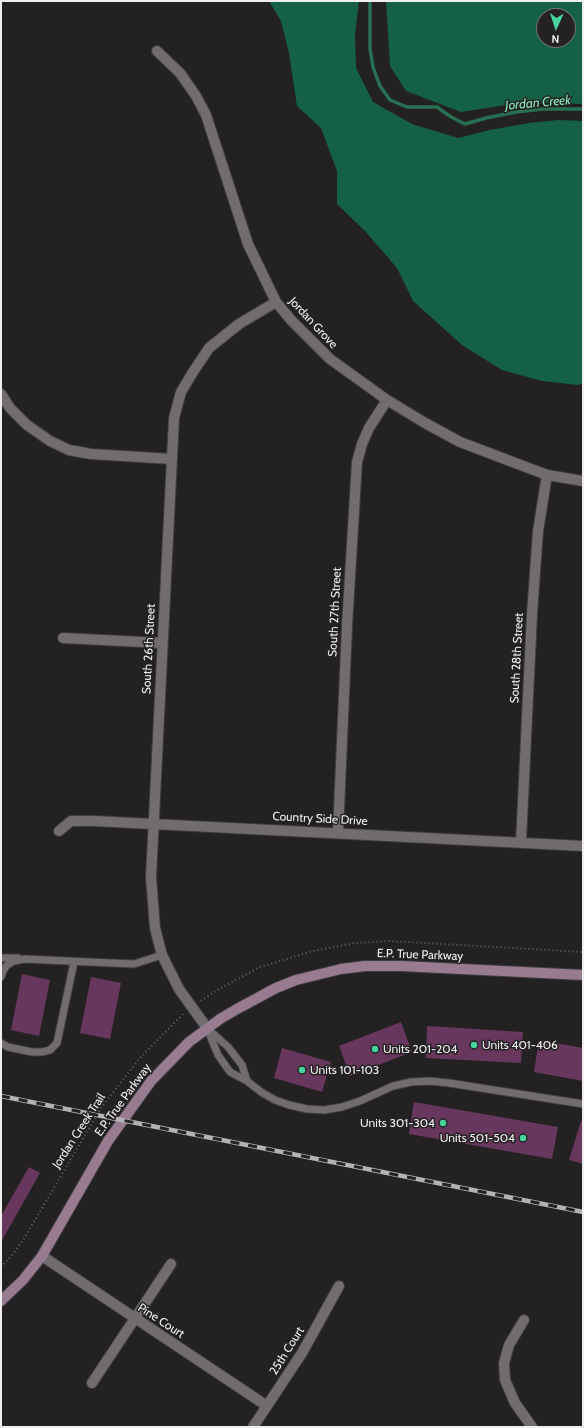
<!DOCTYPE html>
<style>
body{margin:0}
#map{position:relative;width:584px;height:1428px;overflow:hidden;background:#242123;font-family:Cabin,sans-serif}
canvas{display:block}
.frame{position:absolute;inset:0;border:2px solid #f1eef0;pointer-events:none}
.north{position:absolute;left:536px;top:8px;width:40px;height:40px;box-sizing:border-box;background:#242123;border:1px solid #767375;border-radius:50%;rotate:183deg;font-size:11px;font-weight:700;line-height:16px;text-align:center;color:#f1eef0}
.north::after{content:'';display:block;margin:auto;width:14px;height:18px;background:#48d49d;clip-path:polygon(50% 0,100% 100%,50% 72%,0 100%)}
</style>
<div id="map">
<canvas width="584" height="1428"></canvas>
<div class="frame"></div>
<div class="north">N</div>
</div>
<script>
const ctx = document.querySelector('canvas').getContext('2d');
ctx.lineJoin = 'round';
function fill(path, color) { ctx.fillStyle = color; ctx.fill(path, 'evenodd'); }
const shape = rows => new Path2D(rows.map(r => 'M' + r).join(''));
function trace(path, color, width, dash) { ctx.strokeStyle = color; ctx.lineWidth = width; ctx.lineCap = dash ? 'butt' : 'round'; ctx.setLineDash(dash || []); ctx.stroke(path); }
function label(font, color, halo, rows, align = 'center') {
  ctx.font = font + ' Cabin,sans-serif'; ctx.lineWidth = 3; ctx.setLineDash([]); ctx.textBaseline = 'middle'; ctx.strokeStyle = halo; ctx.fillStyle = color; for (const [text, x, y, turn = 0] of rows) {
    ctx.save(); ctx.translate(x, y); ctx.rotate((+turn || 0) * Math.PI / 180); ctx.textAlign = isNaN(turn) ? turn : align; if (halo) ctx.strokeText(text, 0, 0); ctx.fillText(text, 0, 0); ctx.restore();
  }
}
const forest = shape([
 [269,1,359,1,355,34,356,68,373,102,412,124,458,138,490,130,529,123,558,120,583,121,583,383,578,385,542,381,502,370,462,345,413,301,397,268,365,231,337,204,337,171,321,128,297,106,289,53,281,21],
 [386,1,583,1,583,104,526,102,461,112,406,91,390,66],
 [544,16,568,16,568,40,544,40]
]);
const stream = shape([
 [370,1,370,49,373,67,380,86,390,100,407,107,437,107,451,117,465,124,486,118,516,112,543,109,583,109]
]);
const building = shape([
 [22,974,50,980,39,1036,11,1030],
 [91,977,121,983,110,1039,80,1033],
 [401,1022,412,1052,350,1076,339,1046],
 [427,1026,523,1032,521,1063,426,1058],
 [539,1040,583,1048,583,1081,534,1072],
 [282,1048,331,1062,322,1092,274,1078],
 [414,1102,558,1127,552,1159,409,1134],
 [581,1121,583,1122,583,1164,569,1160],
 [29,1167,40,1173,1,1242,1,1216]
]);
const path = shape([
 [201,1001,217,990,260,967,313,951,355,943,390,941,583,952],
 [1,1267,14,1253,25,1237,101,1108,139,1059,184,1013]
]);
const lane = shape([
 [1,958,18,958],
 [1,977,3,971,7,965,14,961,24,959,134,964,162,955],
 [207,1028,218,1055,230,1072,247,1081,261,1092,275,1100,289,1105,307,1109,324,1110,342,1107,360,1101,393,1086,411,1082,430,1081,449,1083,583,1104],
 [208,1029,228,1047,242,1065,247,1081],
 [1,1043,8,1047,32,1052,42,1052,50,1050,57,1043,74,962]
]);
const street = shape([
 [157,51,180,73,196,96,206,115,248,244,276,302,291,320,330,359,387,400,425,423,460,442,547,475,583,481],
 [1,394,10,408,27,425,50,441,69,450,91,454,172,459],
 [63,638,162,643],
 [59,831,71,821,94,821,583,846],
 [338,833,347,626,357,462,362,444,369,428,387,400],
 [521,842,532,614,538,531,547,475],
 [207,1028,179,989,162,955,155,928,151,877,174,418,181,392,193,372,209,348,239,324,276,302],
 [42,1256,267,1406],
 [524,1320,509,1345,504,1363,505,1380,515,1403,532,1427],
 [92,1383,171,1264],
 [253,1427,302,1353,339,1286]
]);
const secondary = shape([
 [1,1301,23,1280,42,1256,108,1141,151,1081,189,1042,220,1019,237,1009,276,988,296,980,341,969,365,966,401,966,583,975]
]);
const rail = shape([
 [1,1096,583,1212]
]);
const markers = [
 [474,1045,4,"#48d49d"],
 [375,1049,4,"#48d49d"],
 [302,1070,4,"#48d49d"],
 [443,1123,4,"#48d49d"],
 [523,1138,4,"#48d49d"]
];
const streetNames = [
 ["Jordan Grove",313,323,47],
 ["South 27th Street",335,612,-87],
 ["South 26th Street",149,649,-87],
 ["South 28th Street",517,658,-87],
 ["Country Side Drive",320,819,3],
 ["E.P. True Parkway",420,955,2],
 ["E.P. True Parkway",123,1100,-54],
 ["Jordan Creek Trail",79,1131,-57],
 ["Pine Court",161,1321,33],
 ["25th Court",287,1351,-58]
];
const poiNames = [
 ["Units 401-406",482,1045],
 ["Units 201-204",383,1049],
 ["Units 101-103",310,1070],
 ["Units 301-304",435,1123,"right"],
 ["Units 501-504",515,1138,"right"]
];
const waterNames = [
 ["Jordan Creek",538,103,-5]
];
fill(forest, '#146145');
trace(stream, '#277052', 3.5);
fill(building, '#68375d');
trace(lane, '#3f3d3f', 9);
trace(street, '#3f3d3f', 12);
trace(secondary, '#3f3d3f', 12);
trace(path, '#6a6769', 2, [1, 3]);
trace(lane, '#706c6f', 7);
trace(street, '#706c6f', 10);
trace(secondary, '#987a91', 10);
trace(rail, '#b5b2b4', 4.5);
trace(rail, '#242123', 3, [9]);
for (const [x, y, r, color] of markers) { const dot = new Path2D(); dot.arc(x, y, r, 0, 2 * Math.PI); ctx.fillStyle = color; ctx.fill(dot); trace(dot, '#242123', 1.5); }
label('12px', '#f1eef0', '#242123', streetNames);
label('12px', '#f1eef0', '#242123', poiNames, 'left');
label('italic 13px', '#83e9bb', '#242123', waterNames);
</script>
